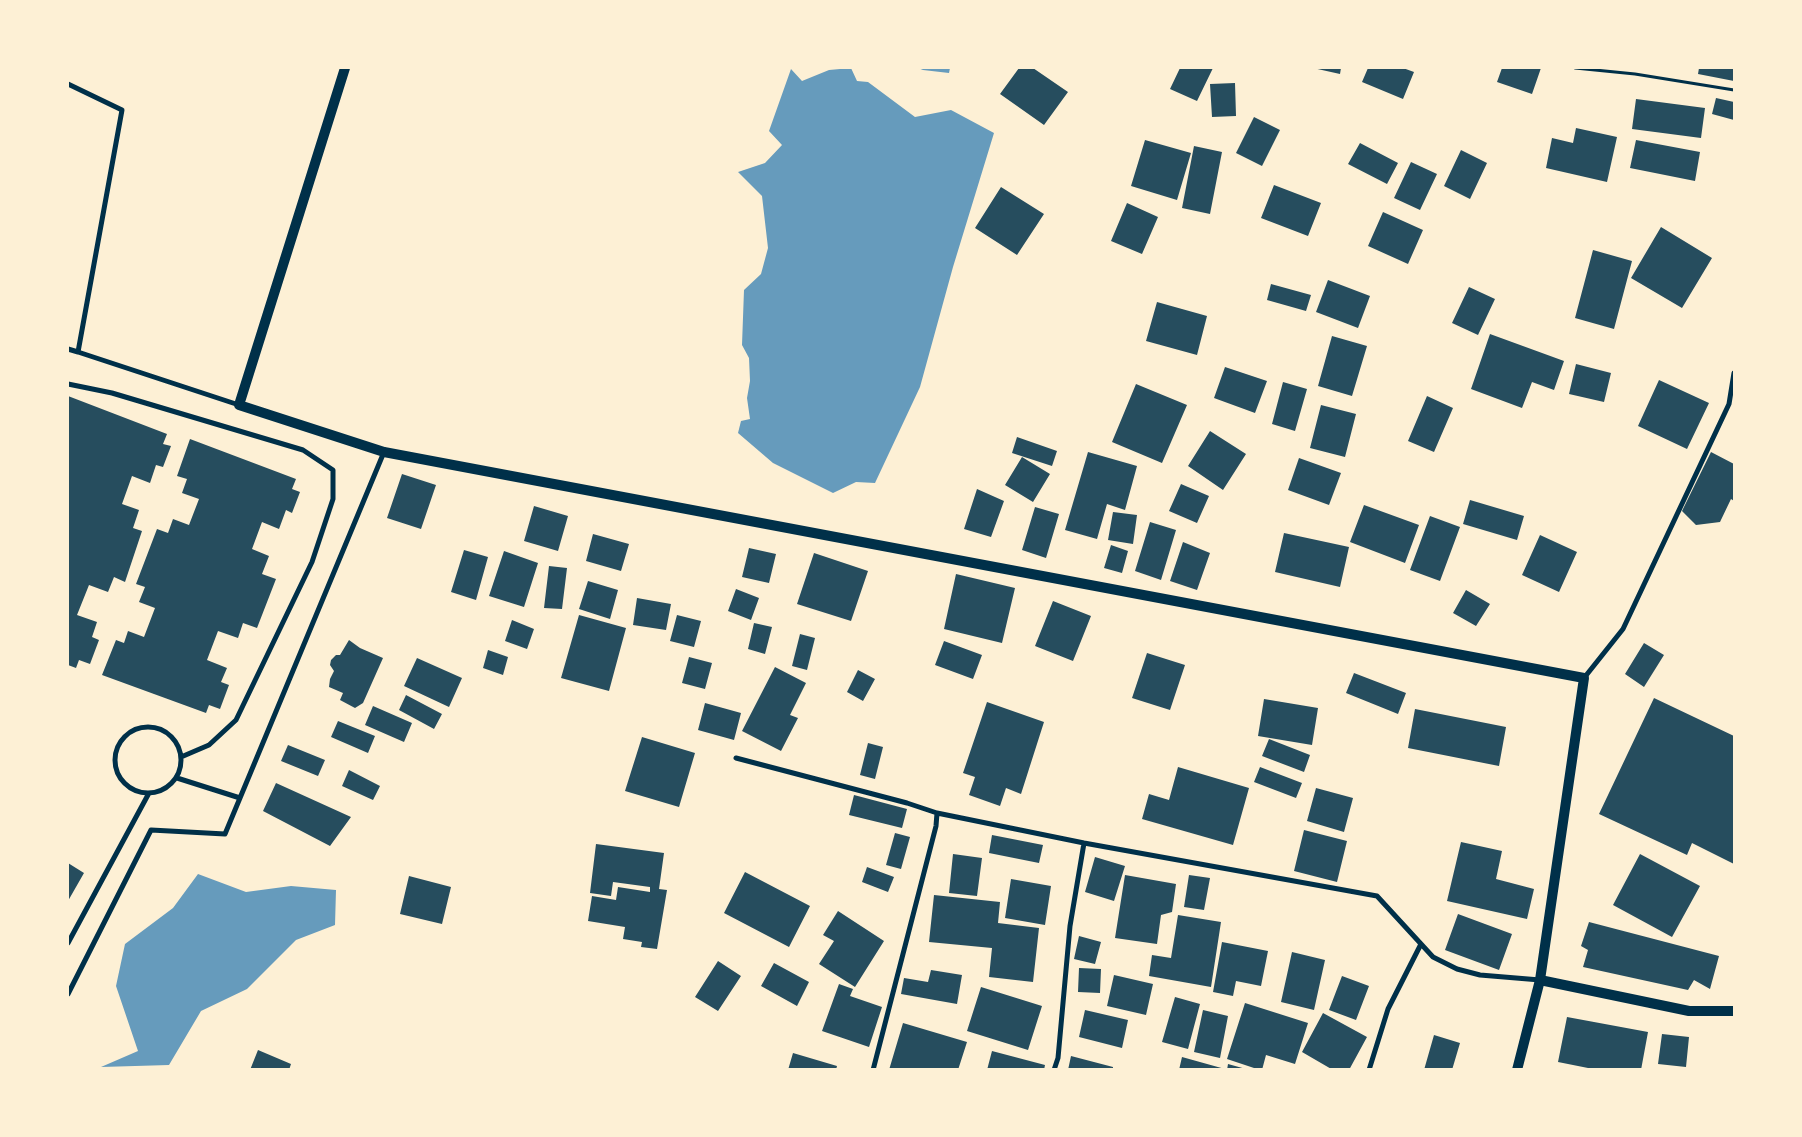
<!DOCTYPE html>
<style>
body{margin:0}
#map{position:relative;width:1802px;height:1137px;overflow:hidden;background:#fdf0d5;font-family:"Alegreya Sans",sans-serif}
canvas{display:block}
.frame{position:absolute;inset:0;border:69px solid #fdf0d5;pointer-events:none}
</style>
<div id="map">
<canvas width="1802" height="1137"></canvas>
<div class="frame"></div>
</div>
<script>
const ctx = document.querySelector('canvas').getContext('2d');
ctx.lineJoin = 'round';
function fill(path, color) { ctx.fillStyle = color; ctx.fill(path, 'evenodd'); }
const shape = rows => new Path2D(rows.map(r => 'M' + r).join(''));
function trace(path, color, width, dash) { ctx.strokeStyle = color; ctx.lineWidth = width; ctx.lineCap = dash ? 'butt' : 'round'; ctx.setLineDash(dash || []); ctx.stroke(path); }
const water = shape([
 [851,68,857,81,868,82,915,117,951,110,994,133,953,267,920,387,875,483,856,482,833,493,773,463,738,433,741,421,750,419,747,398,750,381,749,358,742,345,744,290,761,274,768,248,762,196,738,172,765,163,782,145,769,131,791,69,802,81,829,70],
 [918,68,950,68,949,73,923,70],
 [198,874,246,892,291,886,336,890,335,925,296,940,247,989,201,1011,169,1065,101,1067,138,1051,116,986,125,944,173,908]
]);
const building = shape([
 [1019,68,1033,68,1068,92,1044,125,1000,94],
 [1180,68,1213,68,1197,101,1170,89],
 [1313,68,1341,68,1340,74],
 [1368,68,1403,68,1414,72,1403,99,1362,82],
 [1502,68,1541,68,1532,94,1497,82],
 [1699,68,1734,68,1734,81,1698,74],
 [1235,83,1236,116,1212,117,1210,84],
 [1716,98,1734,102,1734,120,1712,114],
 [1636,99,1705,108,1701,138,1632,129],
 [1254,117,1280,130,1262,166,1236,153],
 [1576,128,1617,137,1607,182,1546,168,1552,138,1573,143],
 [1145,140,1191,153,1177,200,1131,186],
 [1636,140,1700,152,1695,181,1630,168],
 [1360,143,1398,163,1387,184,1348,164],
 [1194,146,1222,152,1210,214,1182,208],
 [1461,150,1487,163,1470,199,1444,186],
 [1411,162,1437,174,1420,210,1394,198],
 [1274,185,1321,203,1308,236,1261,218],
 [1001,187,1044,214,1017,255,975,228],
 [1127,203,1158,217,1142,254,1111,241],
 [1383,212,1423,230,1408,264,1368,246],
 [1661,227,1712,258,1682,308,1631,278],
 [1593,250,1632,261,1614,329,1575,318],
 [1328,280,1370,296,1358,328,1316,312],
 [1271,284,1311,295,1306,311,1267,300],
 [1469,287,1495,299,1478,335,1452,323],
 [1157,302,1207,316,1197,355,1146,341],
 [1490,334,1564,361,1554,390,1532,382,1522,408,1471,389],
 [1332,336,1367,346,1352,396,1318,386],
 [1576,364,1611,373,1604,402,1569,394],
 [1225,367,1267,381,1255,413,1214,398],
 [1659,380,1709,403,1687,449,1638,426],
 [1283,382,1307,389,1295,431,1272,424],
 [1136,384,1187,405,1162,463,1112,442],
 [68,396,167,434,163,444,171,446,163,467,156,465,150,483,132,476,122,504,139,510,133,528,142,531,125,582,114,577,108,592,89,585,77,615,97,622,92,637,99,640,90,664,79,660,76,668,68,665,68,458,69,454,68,453],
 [1427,396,1453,408,1434,452,1408,441],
 [1321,405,1356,414,1345,457,1310,448],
 [1210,431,1246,454,1223,490,1188,466],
 [1017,437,1057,451,1052,466,1012,453],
 [190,439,296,479,292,489,300,492,292,513,286,510,279,529,262,522,252,549,269,556,262,574,276,579,257,628,243,623,238,638,218,631,207,660,227,668,221,682,229,685,220,709,209,705,206,713,102,675,116,640,124,643,128,631,144,637,155,608,139,602,145,587,136,584,157,529,168,533,173,519,189,525,199,499,182,493,187,479,177,476],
 [1088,452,1137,466,1125,510,1107,504,1097,539,1065,530],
 [1711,452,1734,464,1734,501,1731,499,1720,522,1696,525,1682,511],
 [1022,457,1050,474,1033,502,1005,485],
 [1299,458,1341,473,1329,505,1288,490],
 [402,474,436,485,421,529,387,518],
 [1181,484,1209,496,1197,523,1169,511],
 [977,489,1004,501,991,537,964,529],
 [1470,500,1524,516,1517,540,1463,524],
 [1364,505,1419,525,1405,563,1350,542],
 [534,506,568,516,558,551,524,541],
 [1035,507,1059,514,1046,558,1022,550],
 [1113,512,1137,515,1133,544,1108,540],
 [1430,516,1460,527,1440,581,1410,570],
 [1150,522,1176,530,1161,580,1135,571],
 [1284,533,1349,547,1340,587,1275,572],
 [593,534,629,544,621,571,586,561],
 [1540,535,1577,552,1559,592,1522,575],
 [1183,542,1210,553,1197,590,1170,581],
 [1111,545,1128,551,1122,573,1104,568],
 [749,548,776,554,769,583,742,577],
 [464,550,488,557,476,600,451,592],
 [504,551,538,563,524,607,489,596],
 [814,553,868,571,851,621,797,604],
 [549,566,567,568,562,609,544,608],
 [956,574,1015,588,1002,643,944,629],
 [588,581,618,590,610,619,579,609],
 [736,589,759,598,751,620,728,611],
 [1466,590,1490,604,1476,626,1453,613],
 [637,598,671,604,666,630,633,625],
 [1053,601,1091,616,1073,661,1035,646],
 [579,615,626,628,609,691,561,678],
 [677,615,701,621,694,647,670,641],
 [512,620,534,629,527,649,505,641],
 [754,623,772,627,765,654,748,649],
 [800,634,815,638,807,670,792,666],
 [349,640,360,648,383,658,363,703,355,708,340,700,343,693,329,687,330,679,334,671,330,665,331,660,336,655,340,655],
 [944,641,982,655,973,679,935,665],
 [1644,643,1664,655,1644,687,1625,674],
 [488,650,508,657,503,675,483,668],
 [1147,653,1185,665,1170,710,1132,698],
 [689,657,712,663,705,689,682,683],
 [417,658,462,678,449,707,404,686],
 [775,667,806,683,790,715,798,718,781,751,742,731],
 [858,670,875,679,863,701,847,692],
 [1354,673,1406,693,1398,714,1346,693],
 [406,695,442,714,434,729,399,710],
 [1654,698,1734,736,1734,864,1692,843,1687,855,1599,814],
 [1264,699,1318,708,1312,745,1258,736],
 [987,702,1044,722,1021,794,1006,788,1000,806,969,795,975,777,963,773],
 [705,703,741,713,734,740,698,730],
 [373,706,412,723,404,742,365,725],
 [1415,709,1506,727,1499,766,1408,748],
 [338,721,375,736,368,753,331,737],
 [642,737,695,753,679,807,625,791],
 [1269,739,1310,755,1304,772,1262,756],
 [868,743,883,747,875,779,860,775],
 [288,745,325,760,318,776,281,761],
 [1178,767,1249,788,1233,845,1142,819,1149,794,1169,800],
 [1260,767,1302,783,1296,798,1254,782],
 [349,770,380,786,373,800,342,786],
 [276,783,351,817,330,846,263,811],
 [1316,788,1353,798,1344,832,1307,821],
 [854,795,907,809,902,828,849,815],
 [1304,830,1347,841,1337,882,1294,871],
 [895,833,910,837,901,869,886,865],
 [992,835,1043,845,1039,863,989,853],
 [1461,842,1502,851,1496,879,1534,889,1527,919,1447,901],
 [596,844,664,853,659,889,667,890,657,949,641,947,642,942,623,939,625,927,588,921,592,896,616,900,618,887,650,892,650,887,613,882,611,896,590,893],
 [953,854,982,858,977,896,949,893],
 [1640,854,1700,886,1672,937,1613,905],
 [1095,857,1125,866,1114,901,1085,892],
 [68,863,84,873,68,901],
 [867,867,894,877,888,892,862,882],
 [745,872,810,906,789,947,724,913],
 [1125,875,1176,884,1172,912,1161,915,1157,944,1115,938],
 [1189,875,1210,878,1204,910,1184,907],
 [409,876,451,887,442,924,400,914],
 [1011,879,1051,886,1045,925,1005,918],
 [934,895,1000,902,998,923,1039,928,1033,982,989,977,992,948,929,942],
 [838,911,884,941,855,987,819,964,834,941,823,935],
 [1458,914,1512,934,1499,970,1445,950],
 [1178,915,1221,922,1211,987,1149,976,1152,955,1171,958],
 [1589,922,1719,956,1710,989,1694,980,1688,990,1583,967,1588,950,1581,946],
 [1079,936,1101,942,1095,964,1074,959],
 [1222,942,1268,951,1261,986,1236,981,1233,996,1213,992],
 [1292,952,1325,960,1314,1010,1281,1002],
 [718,961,741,976,718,1011,695,997],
 [774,963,809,982,797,1006,761,986],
 [1079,968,1101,969,1100,993,1078,992],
 [931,970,962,975,957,1004,901,994,904,978,928,982],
 [1114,975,1153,984,1146,1015,1107,1006],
 [1342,976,1369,986,1356,1020,1329,1010],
 [839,984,853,989,850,996,882,1007,869,1047,822,1031],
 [981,987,1042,1006,1028,1050,967,1031],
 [1175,997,1200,1004,1188,1049,1162,1042],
 [1245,1003,1308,1023,1295,1064,1266,1055,1262,1070,1260,1070,1227,1059],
 [1085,1010,1128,1020,1122,1048,1079,1037],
 [1203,1010,1228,1016,1220,1058,1194,1052],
 [1323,1013,1367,1037,1349,1070,1333,1070,1302,1052],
 [1567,1017,1648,1032,1641,1070,1598,1070,1558,1062],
 [903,1023,967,1042,958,1070,889,1070],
 [1662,1034,1689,1037,1686,1067,1658,1064],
 [1434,1035,1460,1043,1452,1070,1424,1070],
 [258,1050,291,1064,289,1070,250,1070],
 [992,1051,1045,1065,1044,1070,987,1070],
 [793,1053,837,1066,836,1070,788,1070],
 [1071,1056,1113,1067,1113,1070,1068,1070],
 [1182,1057,1225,1069,1225,1070,1179,1070],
 [1228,1064,1246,1069,1246,1070,1227,1070]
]);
const path = shape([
 [1575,68,1635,74,1734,90]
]);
const minor = shape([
 [68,84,122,110,78,352,239,405],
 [68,349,78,352],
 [68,384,112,393,303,450,333,470,333,499,312,562,236,720,209,745,181,757],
 [1584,678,1623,629,1729,404,1734,373],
 '115 760a33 33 0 1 1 66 0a33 33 0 1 1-66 0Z',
 [736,758,907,803,937,813],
 [177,778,240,798],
 [68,943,149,793],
 [68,994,151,830,225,834,384,452],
 [873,1070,936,826,937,813,1084,843,1377,896,1433,957,1457,969,1480,975,1540,980],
 [1054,1070,1058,1058,1070,926,1084,843],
 [1369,1070,1388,1009,1421,944]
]);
const secondary = shape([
 [345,68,239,405,384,452,1584,678,1540,980,1517,1070],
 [1540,980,1689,1011,1734,1011]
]);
fill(water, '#669bbc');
fill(building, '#264d5e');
trace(path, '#003049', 3);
trace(minor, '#003049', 5);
trace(secondary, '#003049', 10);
</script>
